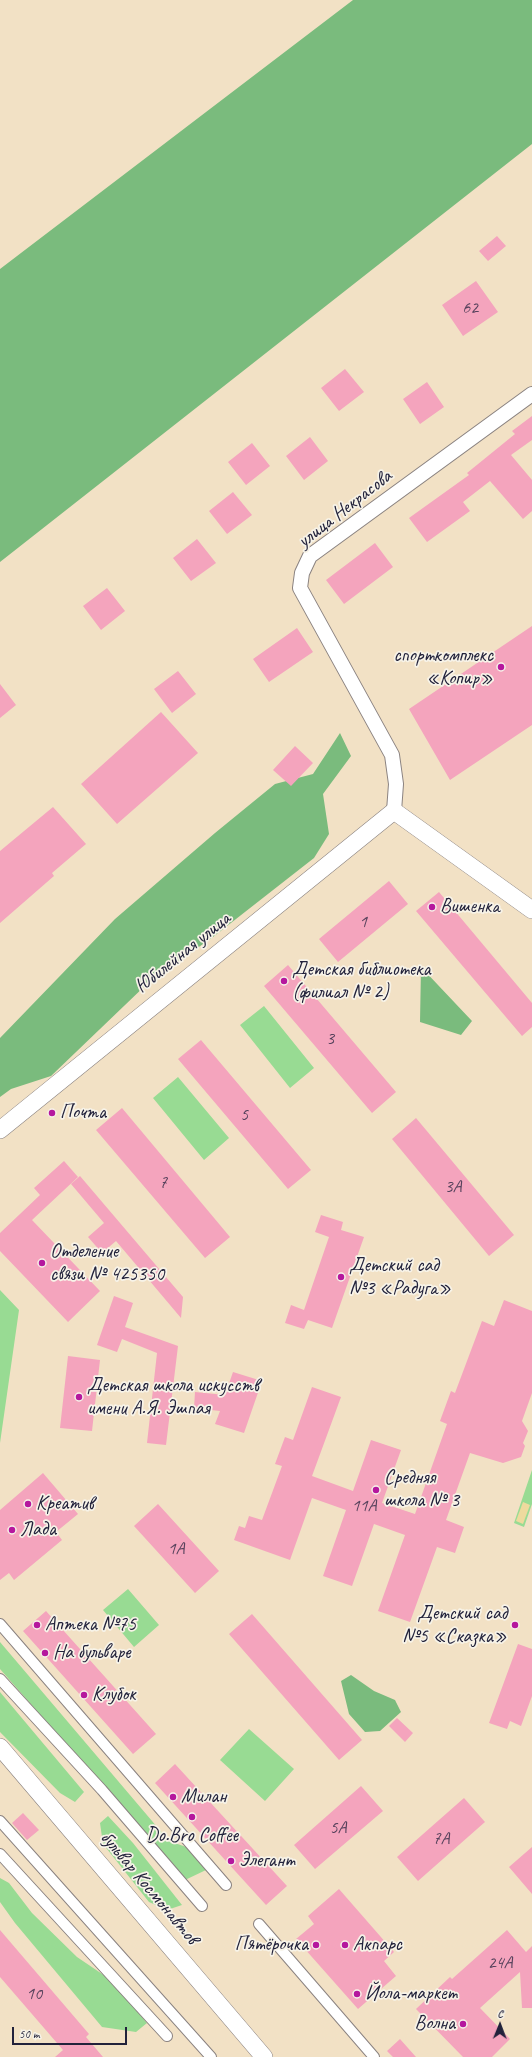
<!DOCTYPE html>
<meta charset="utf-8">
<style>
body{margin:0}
#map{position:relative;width:532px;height:2057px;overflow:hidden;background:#f2e1c5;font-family:Caveat,sans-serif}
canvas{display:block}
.north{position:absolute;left:480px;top:2005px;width:40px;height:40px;-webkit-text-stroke:3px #f7f3e8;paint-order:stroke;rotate:1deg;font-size:11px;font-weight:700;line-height:16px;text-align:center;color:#22223b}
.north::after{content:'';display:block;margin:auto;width:14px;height:18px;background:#22223b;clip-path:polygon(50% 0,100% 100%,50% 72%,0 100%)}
.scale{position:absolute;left:12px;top:2027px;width:115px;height:18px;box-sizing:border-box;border:2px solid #22223b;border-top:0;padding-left:5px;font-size:12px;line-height:14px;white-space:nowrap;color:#22223b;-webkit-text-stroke:3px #f7f3e8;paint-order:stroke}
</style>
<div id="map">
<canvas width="532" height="2057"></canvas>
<div class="north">С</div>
<div class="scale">50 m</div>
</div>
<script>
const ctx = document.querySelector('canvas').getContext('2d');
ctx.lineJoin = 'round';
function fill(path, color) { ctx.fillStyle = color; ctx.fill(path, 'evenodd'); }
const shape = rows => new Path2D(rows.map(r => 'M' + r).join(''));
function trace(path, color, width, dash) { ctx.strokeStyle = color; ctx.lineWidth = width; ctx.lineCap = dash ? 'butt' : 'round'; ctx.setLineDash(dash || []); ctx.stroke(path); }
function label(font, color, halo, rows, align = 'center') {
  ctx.font = font + ' Caveat,sans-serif'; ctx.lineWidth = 3.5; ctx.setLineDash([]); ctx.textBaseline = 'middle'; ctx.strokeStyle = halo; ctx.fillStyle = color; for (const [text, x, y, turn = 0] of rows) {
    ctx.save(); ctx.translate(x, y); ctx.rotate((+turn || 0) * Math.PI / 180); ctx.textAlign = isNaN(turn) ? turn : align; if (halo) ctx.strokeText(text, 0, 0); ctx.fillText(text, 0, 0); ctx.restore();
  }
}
const green = shape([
 [264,1006,314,1068,290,1088,240,1025],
 [178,1077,229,1138,204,1160,153,1098],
 [0,1290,19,1310,0,1443],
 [532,1470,532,1504,524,1527,514,1523],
 [128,1589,159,1625,134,1647,103,1610],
 [0,1642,169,1841,192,1849,206,1870,185,1880,0,1669],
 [0,1692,84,1792,75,1802,60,1793,0,1732],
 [249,1729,294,1769,265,1801,220,1760],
 [108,1816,133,1843,182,1905,167,1910,149,1902,103,1844,100,1823],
 [0,1878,9,1883,32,1913,77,1957,111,1980,147,2023,136,2032,102,2027,15,1923,0,1902]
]);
const forest = shape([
 [353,0,532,0,532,144,0,562,0,269],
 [340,733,351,756,323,794,329,834,314,858,213,937,149,982,51,1076,11,1089,0,1097,0,1038,115,919,215,833,275,784,313,774],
 [421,967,472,1021,461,1035,420,1022],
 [351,1675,374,1691,395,1700,401,1712,380,1731,365,1732,349,1714,341,1681]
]);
const sand = shape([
 [523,1502,530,1505,523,1524,516,1521]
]);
const building = shape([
 [497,236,506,246,488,261,479,251],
 [476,281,498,312,463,336,442,305],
 [345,369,364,392,339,411,321,388],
 [427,382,444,407,420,424,403,399],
 [532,416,532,440,511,455,532,480,532,511,523,519,490,481,463,502,470,511,427,542,409,518,469,475,467,473,515,434,512,431],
 [310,437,328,461,304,480,286,456],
 [252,443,270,466,246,485,228,462],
 [233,492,252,515,227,534,209,511],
 [197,539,216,563,191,581,173,558],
 [375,543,393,567,344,604,326,580],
 [107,588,125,611,101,630,83,606],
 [532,626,532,725,450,780,409,709],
 [297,628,313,652,269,682,253,659],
 [178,671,196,694,172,713,154,689],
 [0,684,16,705,0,718],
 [161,712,198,753,117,824,81,784],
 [295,746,313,763,291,786,273,770],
 [53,807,86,844,52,873,54,876,0,923,0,851],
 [389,881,408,904,338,962,319,939],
 [439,892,532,1003,532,1027,522,1036,416,911],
 [288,965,396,1092,372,1113,264,986],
 [201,1040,311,1170,288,1189,178,1059],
 [122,1108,230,1237,205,1258,96,1130],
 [416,1118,514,1235,489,1256,392,1139],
 [64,1161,78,1177,32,1220,100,1291,68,1322,0,1251,0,1233,40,1195,34,1188],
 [80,1176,183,1297,181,1318,116,1241,102,1253,88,1237,104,1223,71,1184],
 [321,1215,343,1222,341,1230,364,1237,332,1328,308,1320,304,1329,285,1323,291,1305,304,1310,329,1237,315,1232],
 [114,1296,133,1303,125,1327,178,1346,166,1445,147,1443,157,1353,122,1339,117,1352,97,1345],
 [504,1300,532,1311,532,1393,522,1421,528,1431,523,1443,525,1446,521,1457,503,1463,470,1453,446,1520,464,1527,455,1553,437,1547,410,1622,378,1611,405,1535,374,1524,352,1586,323,1576,346,1510,312,1498,290,1560,234,1540,239,1526,245,1528,249,1516,262,1520,282,1466,275,1464,285,1437,293,1440,312,1387,341,1397,312,1476,353,1491,371,1440,401,1450,382,1503,415,1514,447,1424,440,1421,451,1391,455,1393,482,1321,494,1326],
 [68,1356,100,1360,92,1431,60,1428],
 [233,1372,262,1381,244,1433,215,1424,220,1411,194,1408,195,1392,225,1395],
 [43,1473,78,1514,56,1532,62,1540,14,1580,9,1573,0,1580,0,1510],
 [158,1504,219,1571,195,1593,134,1526],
 [46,1611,156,1734,133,1754,23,1631],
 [252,1614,362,1740,339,1760,229,1634],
 [518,1644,532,1649,532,1696,521,1726,510,1721,507,1729,489,1723],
 [397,1718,413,1733,405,1742,389,1726],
 [175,1764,287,1886,266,1905,155,1783],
 [361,1786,383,1811,315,1869,294,1845],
 [464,1798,485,1822,418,1881,397,1857],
 [23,1813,39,1830,27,1840,12,1823],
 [532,1847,532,1894,509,1867],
 [339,1889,394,1952,384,1961,396,1976,358,2009,296,1939,314,1924,308,1916],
 [0,1930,89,2034,86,2037,103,2057,55,2057,63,2050,0,1977],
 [507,1930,526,1952,532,1946,532,2008,522,2008,520,1972,480,2008,510,2039,492,2057,463,2057,416,2009,450,1977,452,1979],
 [400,2039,416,2057,393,2057,387,2051]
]);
const pedestrian = shape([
 [0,1624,226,1885],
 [0,1679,102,1790,202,1906],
 [0,1821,211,2057],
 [0,1854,167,2036],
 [259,1924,374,2057]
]);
const minor = shape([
 [394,811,396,784,392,755,300,588,302,573,310,556,532,394]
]);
const tertiary = shape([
 [0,1130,394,811,532,910],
 [0,1747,264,2057]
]);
const markers = [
 [501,667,4,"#b5179e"],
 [432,907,4,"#b5179e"],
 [284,981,4,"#b5179e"],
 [52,1113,4,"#b5179e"],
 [42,1263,4,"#b5179e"],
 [341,1277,4,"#b5179e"],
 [79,1397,4,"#b5179e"],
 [376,1490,4,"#b5179e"],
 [28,1504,4,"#b5179e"],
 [12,1530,4,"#b5179e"],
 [37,1625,4,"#b5179e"],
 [515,1625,4,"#b5179e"],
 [45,1653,4,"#b5179e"],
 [84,1695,4,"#b5179e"],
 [173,1797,4,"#b5179e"],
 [192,1817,4,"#b5179e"],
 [231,1861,4,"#b5179e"],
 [316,1945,4,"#b5179e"],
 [345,1945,4,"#b5179e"],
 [357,1994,4,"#b5179e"],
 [463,2024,4,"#b5179e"]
];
const numberNames = [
 ["62",470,308],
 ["1",363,922],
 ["3",330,1039],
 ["5",244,1115],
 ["7",163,1183],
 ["3А",453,1187],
 ["11А",364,1506],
 ["1А",176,1549],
 ["5А",338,1828],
 ["7А",441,1839],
 ["24А",500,1963],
 ["10",34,1994]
];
const streetNames = [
 ["улица Некрасова",345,509,-38],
 ["Юбилейная улица",183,953,-39],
 ["бульвар Космонавтов",149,1888,50]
];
const poiNames = [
 ["спорткомплекс",493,656,"right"],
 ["«Копир»",493,679,"right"],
 ["Вишенка",440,907],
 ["Детская библиотека",292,970],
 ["(филиал № 2)",292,993],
 ["Почта",60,1113],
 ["Отделение",50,1252],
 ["связи № 425350",50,1275],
 ["Детский сад",349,1266],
 ["№3 «Радуга»",349,1289],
 ["Детская школа искусств",87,1386],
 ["имени А.Я. Эшпая",87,1409],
 ["Средняя",384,1478],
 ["школа № 3",384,1501],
 ["Креатив",36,1504],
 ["Лада",20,1530],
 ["Детский сад",507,1614,"right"],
 ["№5 «Сказка»",507,1637,"right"],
 ["Аптека №75",45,1625],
 ["На бульваре",53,1653],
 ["Клубок",92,1695],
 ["Милан",181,1797],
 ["Do.Bro Coffee",192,1836,"center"],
 ["Элегант",239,1861],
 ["Пятёрочка",308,1945,"right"],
 ["Акпарс",353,1945],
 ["Йола-маркет",365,1994],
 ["Волна",455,2024,"right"]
];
fill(green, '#98db93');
fill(forest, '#7abb7d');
fill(sand, '#eeda9e');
fill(building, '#f4a4bd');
trace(pedestrian, '#8a8280', 12);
trace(minor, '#8a8280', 16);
trace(tertiary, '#8a8280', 18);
trace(pedestrian, '#fff', 10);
trace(minor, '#fff', 14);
trace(tertiary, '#fff', 17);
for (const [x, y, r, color] of markers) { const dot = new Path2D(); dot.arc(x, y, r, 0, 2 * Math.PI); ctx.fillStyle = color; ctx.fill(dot); trace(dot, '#f7f3e8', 1.5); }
label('18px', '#56425c', null, numberNames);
label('20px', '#22223b', '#f7f3e8', streetNames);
label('20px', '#22223b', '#f7f3e8', poiNames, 'left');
</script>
